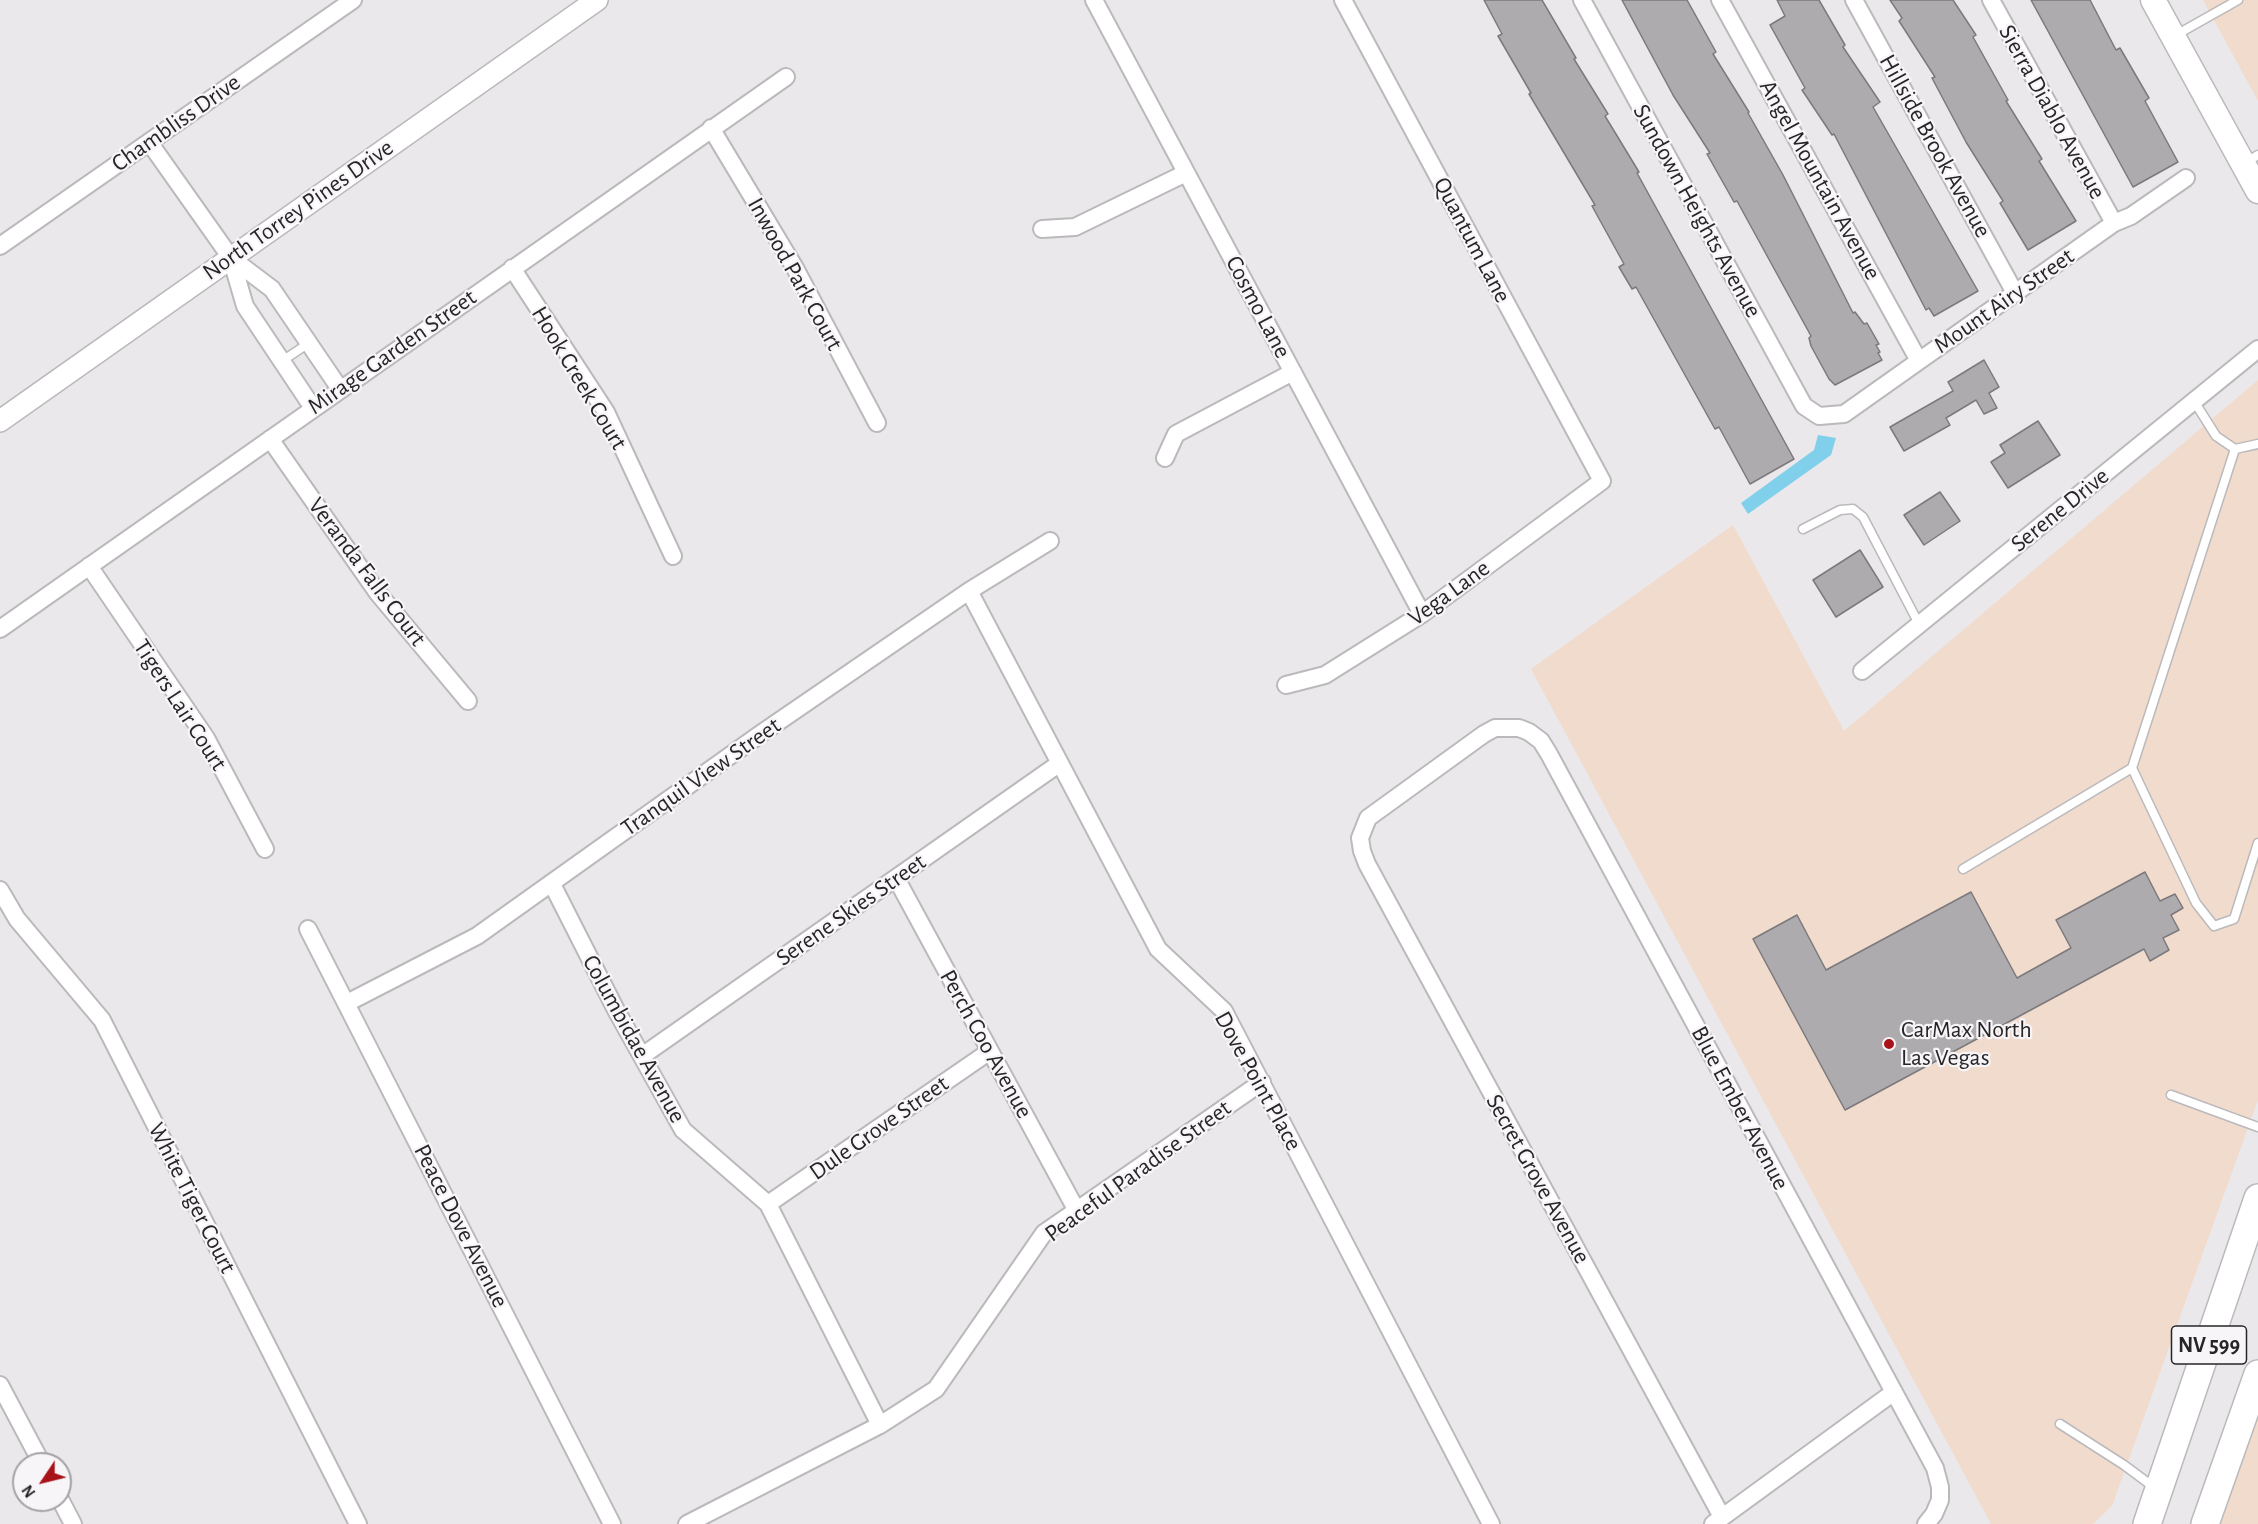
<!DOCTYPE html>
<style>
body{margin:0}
#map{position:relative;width:2258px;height:1524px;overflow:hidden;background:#ebe8eb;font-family:"Alegreya Sans",sans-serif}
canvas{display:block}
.north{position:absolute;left:12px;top:1452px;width:60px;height:60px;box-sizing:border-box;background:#f8f5f8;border:2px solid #a4a2a4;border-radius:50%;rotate:235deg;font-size:16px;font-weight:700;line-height:24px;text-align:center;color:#272627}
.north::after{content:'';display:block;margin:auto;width:21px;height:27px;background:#a8131a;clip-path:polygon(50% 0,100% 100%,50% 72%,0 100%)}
</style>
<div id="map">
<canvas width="2258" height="1524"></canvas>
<div class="north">N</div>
</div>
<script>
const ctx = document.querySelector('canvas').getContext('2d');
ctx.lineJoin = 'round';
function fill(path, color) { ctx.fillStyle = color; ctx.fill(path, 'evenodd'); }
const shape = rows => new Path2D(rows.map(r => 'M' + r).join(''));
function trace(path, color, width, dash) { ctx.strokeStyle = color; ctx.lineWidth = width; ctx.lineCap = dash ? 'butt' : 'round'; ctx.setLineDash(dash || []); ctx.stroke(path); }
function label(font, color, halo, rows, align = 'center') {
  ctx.font = font + ' "Alegreya Sans",sans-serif'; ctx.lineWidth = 4.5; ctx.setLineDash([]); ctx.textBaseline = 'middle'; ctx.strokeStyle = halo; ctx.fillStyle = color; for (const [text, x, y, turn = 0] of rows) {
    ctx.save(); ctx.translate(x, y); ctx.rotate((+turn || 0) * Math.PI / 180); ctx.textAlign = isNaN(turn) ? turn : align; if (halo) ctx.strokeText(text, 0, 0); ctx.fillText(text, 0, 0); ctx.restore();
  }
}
const commercial = shape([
 [2203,0,2258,0,2258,101],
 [2258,380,2258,1100,2112,1506,2093,1524,1991,1524,1531,669,1733,525,1844,731],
 [2258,1415,2258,1524,2220,1524]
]);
const water = shape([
 [1818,435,1836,438,1831,455,1748,514,1741,503,1814,450]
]);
const building = shape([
 [1484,0,1542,0,1576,58,1574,59,1608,114,1605,116,1639,172,1637,173,1794,459,1750,484,1719,427,1715,429,1636,287,1632,289,1619,267,1624,264,1592,206,1595,205,1529,94,1531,93,1498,36,1502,34,1484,0],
 [1622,0,1687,0,1716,52,1713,54,1749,112,1748,113,1783,175,1853,313,1855,312,1864,324,1867,323,1879,344,1876,345,1880,352,1878,353,1882,360,1835,385,1829,379,1811,346,1809,338,1811,336,1737,201,1734,202,1707,154,1710,153,1673,95,1622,0],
 [1777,0,1819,0,1845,45,1843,47,1880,102,1873,107,1978,291,1934,316,1929,308,1926,310,1834,134,1832,135,1802,90,1805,88,1770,25,1785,16,1777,0],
 [1890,0,1953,0,1976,35,1973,37,2008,100,2006,101,2042,159,2039,161,2076,221,2028,250,2000,203,2003,201,1966,142,1932,78,1935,77,1899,21,1902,18,1890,0],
 [2031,0,2090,0,2116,50,2120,48,2149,98,2145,101,2178,162,2133,187,2031,0],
 [1984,360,1999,387,1989,393,1997,408,1984,414,1976,400,1946,418,1950,425,1904,451,1890,427,1953,391,1948,382,1984,360],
 [2038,421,2060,455,2008,488,1991,462,2005,453,2000,445,2038,421],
 [1940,492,1960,521,1924,545,1904,515,1940,492],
 [1860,550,1883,587,1836,617,1813,580,1860,550],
 [2145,872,2160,901,2175,894,2183,908,2171,915,2179,930,2163,938,2169,950,2150,961,2144,949,1845,1110,1753,939,1797,915,1826,970,1971,892,2017,978,2071,948,2056,920,2145,872]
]);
const service = shape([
 [2176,35,2238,0],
 [2243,164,2258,155],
 [282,361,309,343],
 [2194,401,2216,436,2235,449,2258,444],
 [2235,449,2132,768,2196,903,2214,926,2234,919,2258,843],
 [1803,529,1840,510,1853,509,1863,517,1919,624],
 [1963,869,2132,768],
 [2171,1095,2258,1127],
 [2060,1424,2124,1465,2155,1488]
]);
const minor = shape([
 [1094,0,1422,614],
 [1582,0,1804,406,1819,416,1844,414,2114,223,2131,216,2186,178],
 [1720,0,1919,361],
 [1854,0,2015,293],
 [1991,0,2114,223],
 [711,128,795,268,877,423],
 [149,142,231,258,272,289,340,389],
 [1042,229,1075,227,1186,173],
 [0,246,353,0],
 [231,258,245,306,313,408],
 [512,268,606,412,673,556],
 [270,439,377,592,468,701],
 [1165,458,1176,434,1293,372],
 [89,566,206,738,265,849],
 [969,591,1158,949,1224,1011,1491,1524],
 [0,629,786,77],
 [1862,671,2258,349],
 [1286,685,1325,675,1422,614,1602,481,1343,0],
 [896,878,1077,1211],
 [552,884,616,1010,683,1130,768,1204,880,1425],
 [0,890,17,919,102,1020,358,1524],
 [308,929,612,1524],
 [347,1003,477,936,759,735,969,591,1050,541],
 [642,1056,1060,763],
 [768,1204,990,1051],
 [0,1385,42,1464],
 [60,1499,73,1524],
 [1722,1517,1367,864,1362,851,1360,838,1368,818,1484,734,1495,728,1519,728,1529,732,1541,741,1549,754,1935,1468,1940,1487,1940,1500,1934,1514,1926,1524],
 [687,1524,880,1425,936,1389,1044,1233,1262,1082],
 [1713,1524,1894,1392]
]);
const tertiary = shape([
 [0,421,597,0]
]);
const secondary = shape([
 [2153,0,2258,191]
]);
const primary = shape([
 [2147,1524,2258,1198],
 [2205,1524,2258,1374]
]);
const markers = [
 [1889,1044,6,"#a8131a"]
];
const shields = [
 [2209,1345,75]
];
const shieldNames = [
 ["NV 599",2209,1345]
];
const streetNames = [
 ["Sierra Diablo Avenue",2052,112,61],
 ["Chambliss Drive",176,123,-35],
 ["Hillside Brook Avenue",1935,146,61],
 ["Angel Mountain Avenue",1820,180,61],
 ["North Torrey Pines Drive",298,210,-35],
 ["Sundown Heights Avenue",1697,211,61],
 ["Quantum Lane",1472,240,62],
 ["Inwood Park Court",795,274,61],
 ["Mount Airy Street",2004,301,-35],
 ["Cosmo Lane",1258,307,62],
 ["Mirage Garden Street",392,352,-35],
 ["Hook Creek Court",579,378,59],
 ["Serene Drive",2060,510,-39],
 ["Veranda Falls Court",367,572,53],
 ["Vega Lane",1449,593,-36],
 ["Tigers Lair Court",180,705,57],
 ["Tranquil View Street",701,777,-35],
 ["Serene Skies Street",851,910,-35],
 ["Columbidae Avenue",634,1039,61],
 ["Perch Coo Avenue",986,1044,61],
 ["Dove Point Place",1258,1081,61],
 ["Blue Ember Avenue",1740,1108,62],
 ["Dule Grove Street",879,1128,-35],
 ["Peaceful Paradise Street",1138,1171,-36],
 ["Secret Grove Avenue",1538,1179,61],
 ["White Tiger Court",192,1198,63],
 ["Peace Dove Avenue",461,1226,63]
];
const poiNames = [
 ["CarMax North",1901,1030],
 ["Las Vegas",1901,1058]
];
fill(commercial, '#f0dbcd');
fill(water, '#80cfeb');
fill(building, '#aeabae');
trace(building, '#7c797c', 1.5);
trace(service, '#bbb9bb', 11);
trace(minor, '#bbb9bb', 20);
trace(tertiary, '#bbb9bb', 24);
trace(secondary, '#bbb9bb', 27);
trace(primary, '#bbb9bb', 30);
trace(service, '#fff', 8);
trace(minor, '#fff', 16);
trace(tertiary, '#fff', 21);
trace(secondary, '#fff', 24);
trace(primary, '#fff', 27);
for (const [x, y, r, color] of markers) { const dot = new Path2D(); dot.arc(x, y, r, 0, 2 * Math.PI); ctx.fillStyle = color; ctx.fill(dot); trace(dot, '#f8f5f8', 2); }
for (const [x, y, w] of shields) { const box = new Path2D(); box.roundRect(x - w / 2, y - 19, w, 38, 4.5); ctx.fillStyle = '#f8f5f8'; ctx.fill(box); trace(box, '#272627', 1.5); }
label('bold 22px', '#272627', null, shieldNames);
label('24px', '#272627', '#f8f5f8', streetNames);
label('24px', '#272627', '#f8f5f8', poiNames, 'left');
</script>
